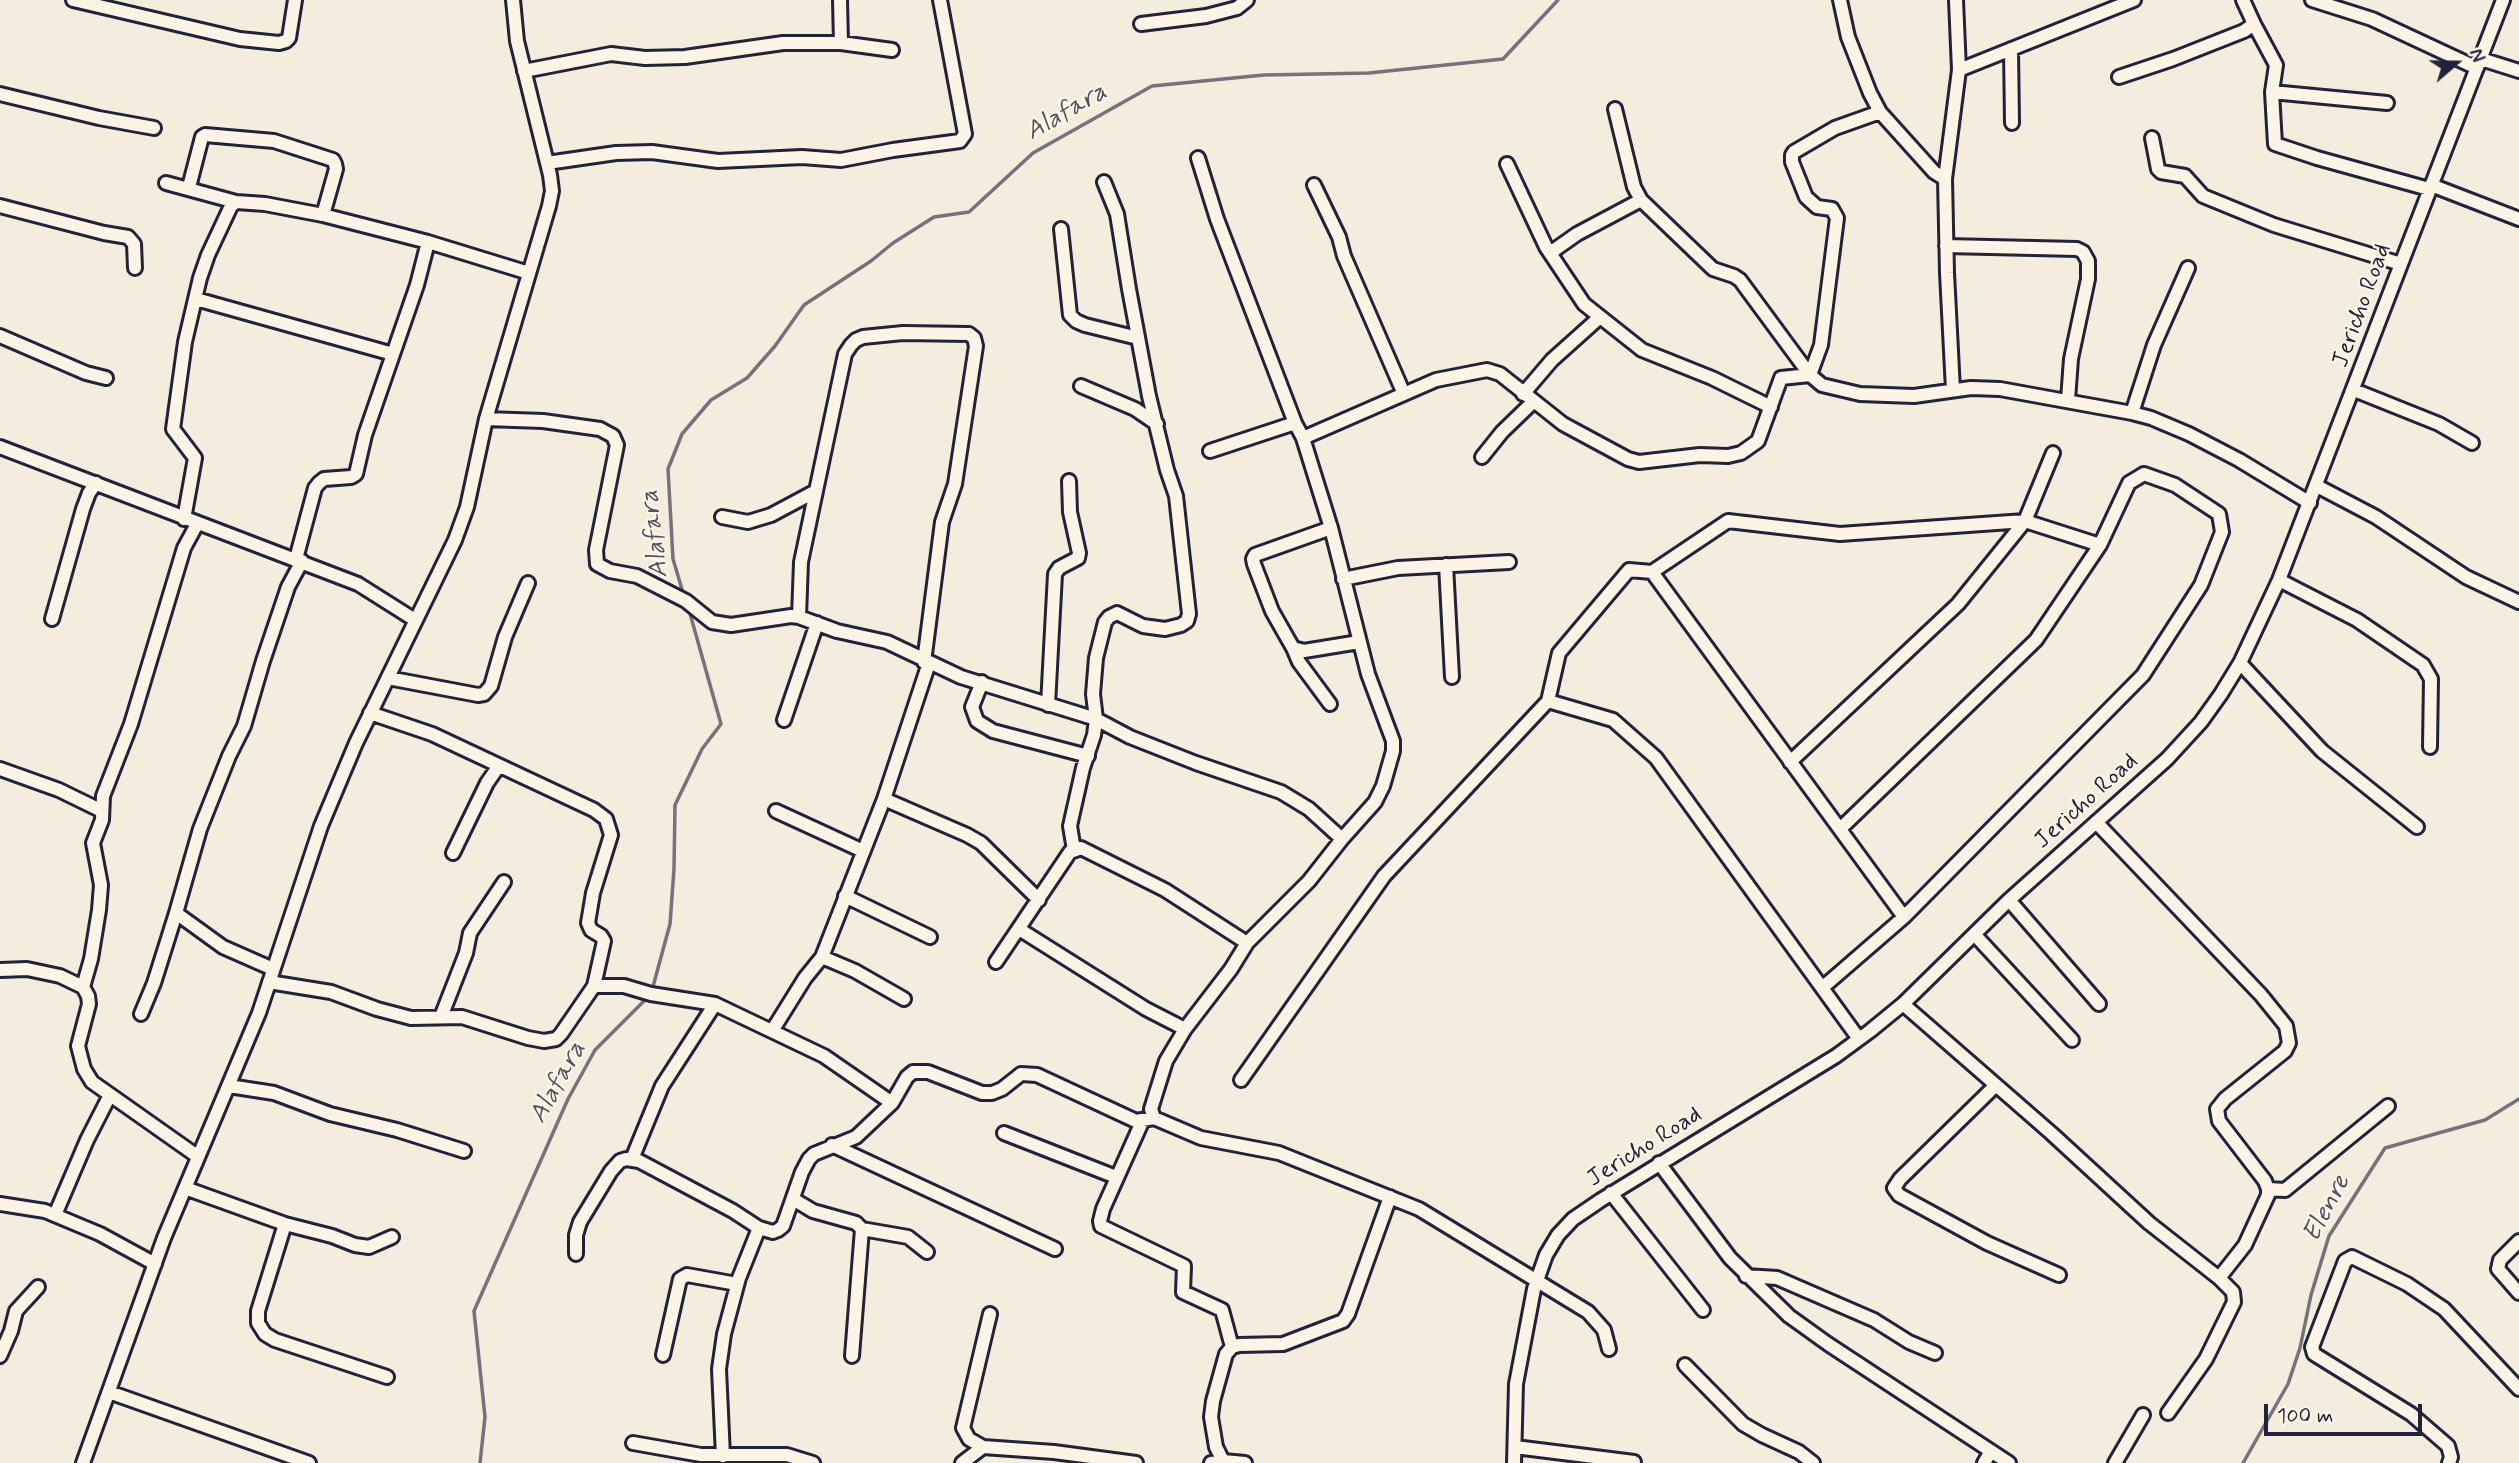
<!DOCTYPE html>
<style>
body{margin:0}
#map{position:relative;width:2519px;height:1463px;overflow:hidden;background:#f3edde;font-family:Mynerve,sans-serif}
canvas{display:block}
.north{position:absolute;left:2421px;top:28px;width:70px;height:70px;-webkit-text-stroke:5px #fcf5e5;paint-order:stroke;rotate:70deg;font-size:19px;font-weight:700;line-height:28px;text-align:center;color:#22223b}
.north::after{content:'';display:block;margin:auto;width:24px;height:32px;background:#22223b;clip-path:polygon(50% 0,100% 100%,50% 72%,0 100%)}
.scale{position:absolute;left:2264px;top:1404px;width:158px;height:32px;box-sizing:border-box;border:4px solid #22223b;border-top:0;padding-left:9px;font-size:21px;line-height:24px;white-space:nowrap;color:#22223b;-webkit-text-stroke:5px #fcf5e5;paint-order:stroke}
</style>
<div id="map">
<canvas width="2519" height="1463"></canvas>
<div class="north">N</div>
<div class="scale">100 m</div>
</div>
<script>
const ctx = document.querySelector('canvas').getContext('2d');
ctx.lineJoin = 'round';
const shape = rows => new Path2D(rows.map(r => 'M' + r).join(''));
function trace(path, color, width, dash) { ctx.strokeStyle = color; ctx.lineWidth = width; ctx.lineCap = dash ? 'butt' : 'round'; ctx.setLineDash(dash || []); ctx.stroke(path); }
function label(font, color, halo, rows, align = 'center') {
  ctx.font = font + ' Mynerve,sans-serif'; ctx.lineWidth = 5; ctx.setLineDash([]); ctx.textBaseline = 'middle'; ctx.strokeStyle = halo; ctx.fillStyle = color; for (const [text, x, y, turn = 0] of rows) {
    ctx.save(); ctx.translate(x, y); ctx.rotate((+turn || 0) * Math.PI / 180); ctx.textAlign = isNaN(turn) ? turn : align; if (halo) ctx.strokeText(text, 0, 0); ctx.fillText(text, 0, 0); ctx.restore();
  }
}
const stream = shape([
 [684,596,673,559,668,469,682,434,711,400,747,378,775,346,804,305,871,261,893,243,934,217,969,212,1033,153,1152,86,1264,75,1369,73,1503,59,1558,0],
 [480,1463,485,1417,474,1311,568,1099,595,1050,651,994,670,924,674,869,675,805,702,749,721,724,689,610],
 [2243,1463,2288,1384,2300,1348,2311,1295,2329,1236,2385,1148,2485,1120,2519,1099]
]);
const minor = shape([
 [73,0,240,39,279,43,286,41,289,38,295,0],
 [840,0,841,43],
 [1840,0,1848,37,1870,93,1880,112,1934,172,1945,179],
 [2312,0,2372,19,2477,68],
 [1141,24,1206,16,1237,8,1247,0],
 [2254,24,2276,65,2272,92,2275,144,2317,158,2429,189],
 [2011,49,2012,123],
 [2481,59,2519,71],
 [1959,70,2134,0],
 [524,71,611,54,645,58,685,57,783,43,841,43,892,50],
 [2119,77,2173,59,2244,31,2254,24,2243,0],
 [2272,92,2387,103],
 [0,94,99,118,154,128],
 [1615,109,1634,187,1641,200,1713,269,1734,276,1740,280,1810,375,1822,385,1860,394,1914,396,1971,388,2000,389,2132,413,2151,418,2189,434,2239,460,2310,503],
 [2152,138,2158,169,2161,172,2185,176,2203,196,2274,225,2401,264],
 [1198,158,1217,219,1295,423,1303,438,1331,528,1368,674,1393,741,1393,751,1383,786,1375,802,1342,839],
 [547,163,616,153,652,152,718,161,802,157,841,160,893,150,960,141,965,134,940,0],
 [1507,164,1546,247,1584,304,1642,350,1712,378,1771,407],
 [166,183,236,202,265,204,323,215,428,242,529,273],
 [1314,185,1339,237,1344,256,1404,394],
 [2431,185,2519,219],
 [189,187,202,137,205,135,274,141,333,160,335,164,336,169,323,215],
 [0,206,104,233,128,237,134,244,135,268],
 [1061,229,1070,315,1076,321,1085,325,1138,338],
 [1946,246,2077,249,2083,252,2088,261,2088,279,2071,359,2068,400],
 [1550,253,1577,234,1641,200],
 [196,299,393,354],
 [0,336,86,373,106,378],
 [1810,375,1821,345,1837,218,1832,209,1817,207,1806,197,1792,162,1792,155,1794,152,1835,128,1880,112],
 [1081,386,1135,409,1157,424],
 [1953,390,1947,273,1945,179,1959,70,1956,0],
 [2354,390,2439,424,2472,443],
 [1523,394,1552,360,1600,317],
 [2132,413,2154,345,2188,268],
 [486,419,543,421,600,429,613,436,617,445,596,550,597,564,610,571,637,576,686,601,712,622,731,625,791,616,799,617,837,631,887,642,961,677,1096,719,1130,737,1196,763,1281,792,1309,809,1342,839,1309,881,1247,943,1231,969,1185,1029,1166,1061,1151,1109,1154,1118,1201,1138,1279,1153,1419,1209,1588,1312,1604,1330,1609,1349],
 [1303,438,1436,380,1487,370,1500,374,1563,424,1628,459,1639,462,1700,455,1728,456,1741,453,1758,441,1781,378,1810,375],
 [0,447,358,584,415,620],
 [1210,451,1295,423],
 [1482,457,1502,432,1533,402],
 [2317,486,2376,517,2466,577,2519,602],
 [722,517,748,522,771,515,816,491],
 [184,519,195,458,173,429,185,342,200,278,208,255,231,206,236,202],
 [1331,528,1255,555,1253,559,1254,564,1272,611,1293,648,1304,651,1359,642],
 [296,559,315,488,319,483,324,479,351,477,356,474,365,435,417,285,428,242],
 [1446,565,1452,677],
 [1652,572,1728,521,1840,534,2025,521,2100,545],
 [1343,579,1398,568,1509,562],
 [2279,580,2357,620,2423,665,2431,679,2430,747],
 [799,617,801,562,845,354,851,345,856,340,863,337,903,333,969,334,974,338,976,346,955,484,942,522,924,662],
 [52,619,83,509,89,493,96,483],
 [1293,648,1299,662,1330,704],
 [929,663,884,799,967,835,981,843,1039,900],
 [2240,663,2322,751,2417,827],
 [388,678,478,695,484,694,491,686,505,637,528,583],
 [982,682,972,707,977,721,993,731,1088,756],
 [1548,701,1559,653,1629,570,1652,572,1904,917,1822,988],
 [1048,705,1055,574,1059,568,1078,558,1079,553,1070,512,1069,481],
 [784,720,817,623],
 [1790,762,1958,604,2025,521,2053,453],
 [0,769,59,790,102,811],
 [776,811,863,851],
 [2096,822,2261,995,2286,1026,2289,1043,2285,1051,2225,1099,2217,1109,2219,1121,2265,1181,2268,1189,2268,1195,2245,1245,2219,1278],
 [1840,829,2036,640,2100,545,2129,483,2144,474,2175,485,2219,514,2222,532,2201,585,2143,675,1904,917],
 [1074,850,1070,826,1083,768,1094,735,1096,719,1093,694,1096,658,1105,622,1109,617,1117,613,1143,626,1165,629,1181,625,1187,621,1189,614,1176,496,1167,470,1149,396,1129,289,1117,214,1104,182],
 [453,853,487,783,498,767],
 [845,896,930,937],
 [2009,900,2099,1004],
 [1019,929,1146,1009,1185,1029],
 [1975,935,2072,1040],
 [822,957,884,799],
 [996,962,1070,852,1081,848,1165,890,1247,943],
 [273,969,223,947,176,913,200,829,229,756,244,726,263,661,288,587,302,561],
 [0,970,27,969,60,976,83,987,88,996,89,1004,78,1046,84,1069,92,1082,197,1156],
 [269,982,331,992,377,1009,411,1018,462,1017,528,1038,544,1041,556,1039,561,1034,594,986,604,941,601,936,591,930,588,923,593,893,611,835,606,819,594,810,432,734,370,713],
 [594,986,624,986,651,994,715,1004,824,1056,892,1103],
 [83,987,91,959,99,910,101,885,93,843,102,820,103,796,131,724,184,548,197,524],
 [1903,1004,2051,1133,2149,1223,2219,1278,2233,1292,2234,1302,2206,1359,2168,1413],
 [141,1014,154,983,176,913],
 [441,1017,466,953,470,933,504,882],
 [772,1031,805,978,822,957,855,971,904,999],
 [1241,1080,1384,876,1548,701,1613,720,1656,758,1859,1039],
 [1996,1085,1900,1179,1894,1188,1899,1195,1987,1243,2059,1275],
 [229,1086,274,1093,330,1114,397,1130,464,1151],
 [1142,1122,1103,1209,1100,1221,1101,1226,1184,1266,1183,1292,1222,1310,1232,1347],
 [1004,1133,1116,1177],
 [832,1145,1055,1249],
 [632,1159,662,1086,715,1004],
 [1659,1163,1730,1258,1789,1316,1828,1344,2009,1463],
 [185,1188,285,1224,332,1236,355,1245,369,1247,392,1237],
 [2268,1189,2285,1190,2388,1106],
 [1611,1193,1703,1310],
 [793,1199,813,1211,856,1223,862,1229,852,1356],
 [0,1204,45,1211,100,1234,155,1264],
 [55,1215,87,1140,110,1095],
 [285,1224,258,1311,258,1323,265,1334,275,1340,387,1377],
 [862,1229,908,1237,927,1252],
 [2519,1241,2500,1260,2498,1269,2519,1293],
 [576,1254,576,1235,580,1222,611,1171,620,1161,626,1159,639,1161,733,1211,759,1228,773,1232,778,1230,783,1226,802,1172,809,1159,814,1154,856,1137,892,1103,907,1077,913,1072,928,1072,982,1093,992,1093,1002,1089,1021,1074,1037,1075,1136,1121,1154,1118],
 [1746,1276,1777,1278,1874,1320,1909,1342,1935,1353],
 [990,1314,963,1428,969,1439,983,1447,1054,1452,1136,1463],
 [663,1355,680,1279,687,1275,737,1284],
 [0,1356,11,1331,16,1311,38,1287],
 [1685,1365,1743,1424,1762,1435,1799,1452,1813,1463],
 [109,1392,309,1463],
 [633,1443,701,1455,787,1455,813,1463],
 [1515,1447,1634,1462],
 [723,1456,719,1369,724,1334,739,1278,759,1228],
 [1223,1461,1216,1447,1211,1417,1213,1401,1226,1354,1232,1347,1239,1345,1283,1344,1343,1321,1348,1314,1390,1197],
 [83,1463,164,1238,259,1013,321,826,356,743,455,540,467,507,486,419,549,206,552,191,550,175,517,41,513,0],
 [962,1463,983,1447],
 [1211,1463,1223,1461,1245,1463],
 [1514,1463,1516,1384,1534,1289,1546,1255,1558,1235,1573,1219,1601,1200,1836,1056,1870,1031,1903,1004,2009,900,2167,759,2201,722,2221,694,2240,663,2279,580,2503,0],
 [1984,1463,1991,1451],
 [2115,1463,2143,1415],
 [2449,1463,2451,1457,2448,1446,2411,1414,2314,1354,2312,1347,2345,1261,2352,1257,2407,1284,2444,1309,2519,1389]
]);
const streetNames = [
 ["Jericho Road",2363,306,-70],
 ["Jericho Road",2087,802,-42],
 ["Jericho Road",1645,1148,-32]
];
const waterNames = [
 ["Alafara",1067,113,-30],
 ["Alafara",656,534,-97],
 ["Alafara",559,1083,-61],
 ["Elenre",2328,1209,-62]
];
trace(stream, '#75727b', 3.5);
trace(minor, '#22223b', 18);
trace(minor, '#fcf5e5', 12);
label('24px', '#22223b', '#fcf5e5', streetNames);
label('italic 26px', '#525160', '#fcf5e5', waterNames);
</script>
